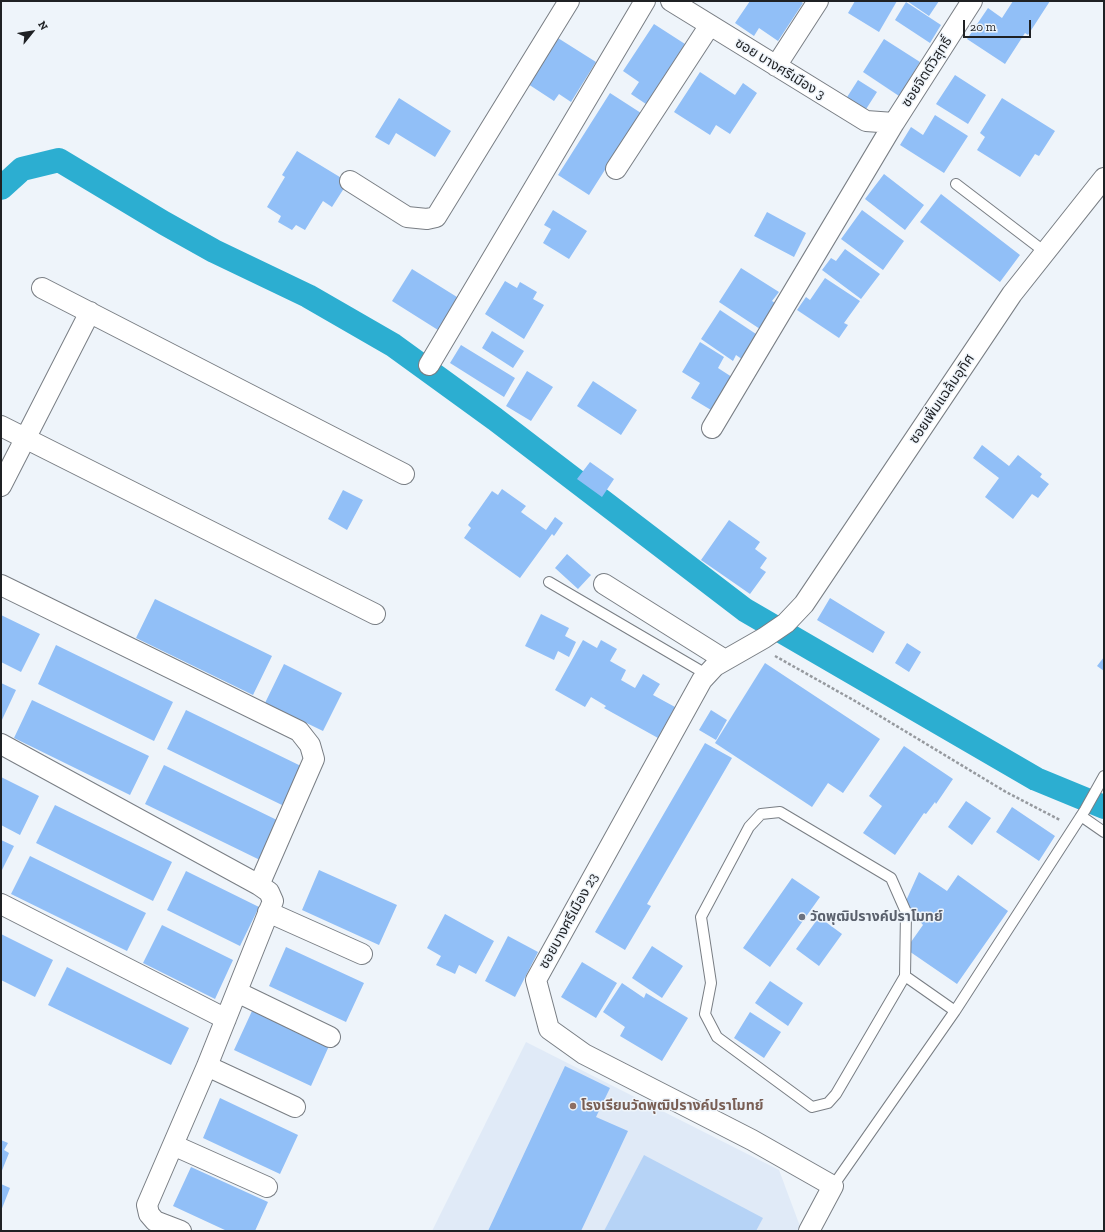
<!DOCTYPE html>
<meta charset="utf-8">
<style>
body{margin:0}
#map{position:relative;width:1105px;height:1232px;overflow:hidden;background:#eef4fa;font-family:"Zilla Slab",serif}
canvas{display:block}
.frame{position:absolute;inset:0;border:2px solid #1f2124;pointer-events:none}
.north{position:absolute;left:12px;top:12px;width:40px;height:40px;-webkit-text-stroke:3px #eef4fa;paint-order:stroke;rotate:60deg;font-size:11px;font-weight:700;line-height:16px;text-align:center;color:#1f2124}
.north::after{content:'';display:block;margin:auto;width:14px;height:18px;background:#1f2124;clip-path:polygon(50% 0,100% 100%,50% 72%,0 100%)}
.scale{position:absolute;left:963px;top:20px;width:68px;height:18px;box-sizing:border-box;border:2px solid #1f2124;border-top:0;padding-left:5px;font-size:12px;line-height:14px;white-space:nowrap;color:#1f2124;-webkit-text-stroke:3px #eef4fa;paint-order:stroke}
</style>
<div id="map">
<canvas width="1105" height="1232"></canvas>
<div class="frame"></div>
<div class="north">N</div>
<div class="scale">20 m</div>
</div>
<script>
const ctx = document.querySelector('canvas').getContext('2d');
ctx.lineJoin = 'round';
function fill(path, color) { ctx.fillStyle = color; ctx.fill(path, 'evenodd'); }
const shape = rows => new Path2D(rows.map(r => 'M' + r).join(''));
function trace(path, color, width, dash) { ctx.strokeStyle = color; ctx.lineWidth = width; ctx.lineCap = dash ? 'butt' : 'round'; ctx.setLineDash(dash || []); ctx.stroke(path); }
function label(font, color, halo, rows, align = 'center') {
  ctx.font = font + ' "Zilla Slab","Noto Sans Thai",serif'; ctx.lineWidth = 3; ctx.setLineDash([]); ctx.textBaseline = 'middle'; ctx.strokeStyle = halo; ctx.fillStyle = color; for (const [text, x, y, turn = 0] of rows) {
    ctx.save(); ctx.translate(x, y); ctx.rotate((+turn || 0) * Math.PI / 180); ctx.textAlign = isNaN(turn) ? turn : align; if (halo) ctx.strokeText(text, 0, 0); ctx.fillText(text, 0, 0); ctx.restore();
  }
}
const built = shape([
 [526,1042,779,1170,801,1229,800,1231,432,1231]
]);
const green = shape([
 [644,1155,763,1218,756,1231,604,1231]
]);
const canal = shape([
 [1,188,22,169,59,160,164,223,214,251,308,296,393,345,495,419,745,610,1036,779,1104,807]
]);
const building = shape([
 [750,1,800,1,803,3,778,41,759,28,754,36,735,23],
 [855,1,897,1,879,32,848,13],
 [907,1,939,1,929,16],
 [1013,1,1050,1,1028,35,1025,33,1005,64,967,39,988,8,1002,18],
 [906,2,941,25,930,43,895,20],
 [654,24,685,44,646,104,631,94,639,82,623,71],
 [550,33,596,62,571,102,559,94,554,101,528,84],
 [884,39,920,62,899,96,863,72],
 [700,72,735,95,743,83,757,93,730,134,716,125,710,135,674,112],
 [955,75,986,95,968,124,936,104],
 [858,80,877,92,861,117,842,105],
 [610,93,641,113,589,195,558,175],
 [399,98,451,131,435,157,396,133,389,145,375,137],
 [1002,98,1055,131,1039,156,1035,154,1020,177,977,150,985,137,980,133],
 [935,115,968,136,944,173,900,145,911,127,923,135],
 [297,151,348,182,332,207,323,201,305,230,296,225,292,230,278,222,281,216,267,207,285,177,282,175],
 [884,174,924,205,905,230,865,199],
 [941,194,1020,255,1000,282,920,222],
 [553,210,587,231,569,259,543,243,551,229,544,225],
 [862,210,904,241,883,270,841,239],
 [767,212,806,233,794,257,754,236],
 [845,249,880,274,861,299,822,270,831,258,836,261],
 [741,268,779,292,772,301,780,306,760,329,719,302],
 [412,269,465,302,438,330,392,301],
 [825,278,860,301,844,323,848,325,839,338,797,310,806,297,810,300],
 [505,281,517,288,520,282,537,292,533,299,544,305,524,339,485,314],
 [720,310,762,338,746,362,736,355,733,361,701,339],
 [492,331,524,351,513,368,482,348],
 [700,342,724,357,718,368,735,379,716,413,691,398,700,383,682,372],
 [461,345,515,378,504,397,450,363],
 [527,371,553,387,531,421,506,406],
 [593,381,637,410,621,435,577,406],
 [982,445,1009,466,1018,455,1042,474,1040,477,1049,484,1038,498,1032,494,1013,519,985,497,999,478,973,458],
 [590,462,614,479,602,497,577,479],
 [502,489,526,506,521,512,546,530,555,517,563,523,554,536,552,534,520,578,464,538,471,528,468,525,492,491,498,495],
 [343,490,363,500,347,530,328,519],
 [729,520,760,542,755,549,767,558,760,568,766,572,750,594,701,560],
 [567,554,591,575,578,589,555,568],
 [830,598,885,632,873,653,817,620],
 [155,599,272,656,253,695,136,638],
 [541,614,569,628,565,636,576,642,569,657,558,651,554,660,525,646],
 [1,615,40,634,21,672,1,662],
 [583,640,597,648,601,640,617,649,610,661,626,670,621,680,635,688,643,674,660,684,653,695,675,707,658,738,604,708,606,706,591,697,585,707,555,690],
 [907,643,921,652,909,672,895,663],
 [56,645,173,702,154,741,38,684],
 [1104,657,1104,671,1097,666],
 [765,663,880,739,843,793,828,783,812,807,715,743],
 [284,664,342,693,323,731,265,703],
 [1,683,16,690,1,722],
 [32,700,149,756,130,795,14,738],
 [186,710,303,767,284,806,167,749],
 [711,710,727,720,716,740,699,730],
 [705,743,732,758,647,904,651,906,625,950,595,932],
 [904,746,953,779,936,804,935,802,926,814,924,813,895,855,863,833,882,806,869,796],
 [164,765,281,822,262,861,145,804],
 [1,777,39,796,20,835,1,825],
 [966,801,991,818,972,845,948,827],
 [55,805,172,862,153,901,36,843],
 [1012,807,1055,836,1039,861,996,832],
 [1,840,14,846,1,872],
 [30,856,146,913,127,951,11,894],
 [319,870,397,905,379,945,302,910],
 [186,871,259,907,240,946,167,910],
 [919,872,947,891,958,875,1008,911,957,984,906,949,923,925,905,903],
 [792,878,820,897,770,967,743,948],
 [445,914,494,941,476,974,459,965,455,974,436,965,441,956,427,948],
 [819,917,842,934,819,966,796,949],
 [162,925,233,960,215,999,143,963],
 [1,934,53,960,35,997,1,980],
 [508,936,538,952,515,997,485,981],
 [652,946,683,966,662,998,632,978],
 [286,947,364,983,346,1022,269,986],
 [582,962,617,983,596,1018,561,997],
 [67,967,189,1028,171,1065,48,1005],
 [770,981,803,1003,788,1026,755,1003],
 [622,983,644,998,646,993,688,1018,662,1061,620,1036,625,1027,603,1012],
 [252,1011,329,1046,311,1086,234,1050],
 [750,1012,781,1032,764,1058,734,1038],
 [565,1066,610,1088,596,1117,628,1131,581,1231,488,1231],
 [220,1098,298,1135,280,1174,203,1138],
 [1,1140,8,1143,4,1150,9,1153,1,1173],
 [191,1167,268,1202,255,1231,227,1231,173,1206],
 [1,1184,10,1188,1,1211]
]);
const path = shape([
 [775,656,855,701,1006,792,1060,820]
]);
const service = shape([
 [956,184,1045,252],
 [549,582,706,674],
 [1081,816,1104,832],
 [905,976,836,1094,828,1103,812,1107,717,1037,705,1014,711,983,701,917,749,827,761,814,780,812,891,878,906,912,905,976,955,1011],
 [833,1186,955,1011,1085,810,1104,776]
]);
const minor = shape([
 [671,1,866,121,894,123],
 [776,66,818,1],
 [616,169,710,25],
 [350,181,407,217,427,219,436,217,569,1],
 [42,288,404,474],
 [429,365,645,1],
 [1,426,375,614],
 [712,428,894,123,972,1],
 [1,486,90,312],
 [604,584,725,660],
 [1,585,299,731,310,745,314,759,259,885],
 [1,744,259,885,269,892,273,901,207,1066,147,1205,149,1214,155,1221,181,1231],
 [1,904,226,1019],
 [268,912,362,954],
 [237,992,330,1037],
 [207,1066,295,1107],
 [173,1145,267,1187],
 [809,1231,833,1186,752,1140,584,1054,549,1029,536,980,702,680,715,666,764,638,786,623,804,604,1012,294,1104,178]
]);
const markers = [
 [802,917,4,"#6b7280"],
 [573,1106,4,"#8d6e63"]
];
const streetNames = [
 ["ซอย บางศรีเมือง 3",780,69,32],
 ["ซอยจิตต์วิสุทธิ์",927,72,-57],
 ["ซอยเพิ่มแฉล้มอุทิศ",942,399,-56],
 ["ซอยบางศรีเมือง 23",569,921,-61]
];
const worshipNames = [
 ["วัดพุฒิปรางค์ปราโมทย์",810,917]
];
const educationNames = [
 ["โรงเรียนวัดพุฒิปรางค์ปราโมทย์",581,1106]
];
fill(built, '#e0eaf7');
fill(green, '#b6d3f6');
trace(canal, '#2caed1', 24);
fill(building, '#91bff7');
trace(service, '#797e84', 12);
trace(minor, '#797e84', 22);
trace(path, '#969a9f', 2.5, [3, 2]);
trace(service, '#fff', 10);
trace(minor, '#fff', 20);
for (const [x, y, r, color] of markers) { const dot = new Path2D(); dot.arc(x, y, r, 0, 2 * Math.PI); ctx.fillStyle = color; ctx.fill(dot); trace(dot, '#eef4fa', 1.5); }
label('14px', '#1f2124', '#eef4fa', streetNames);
label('bold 14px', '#5b616d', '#eef4fa', worshipNames, 'left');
label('bold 14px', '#785e54', '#eef4fa', educationNames, 'left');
</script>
